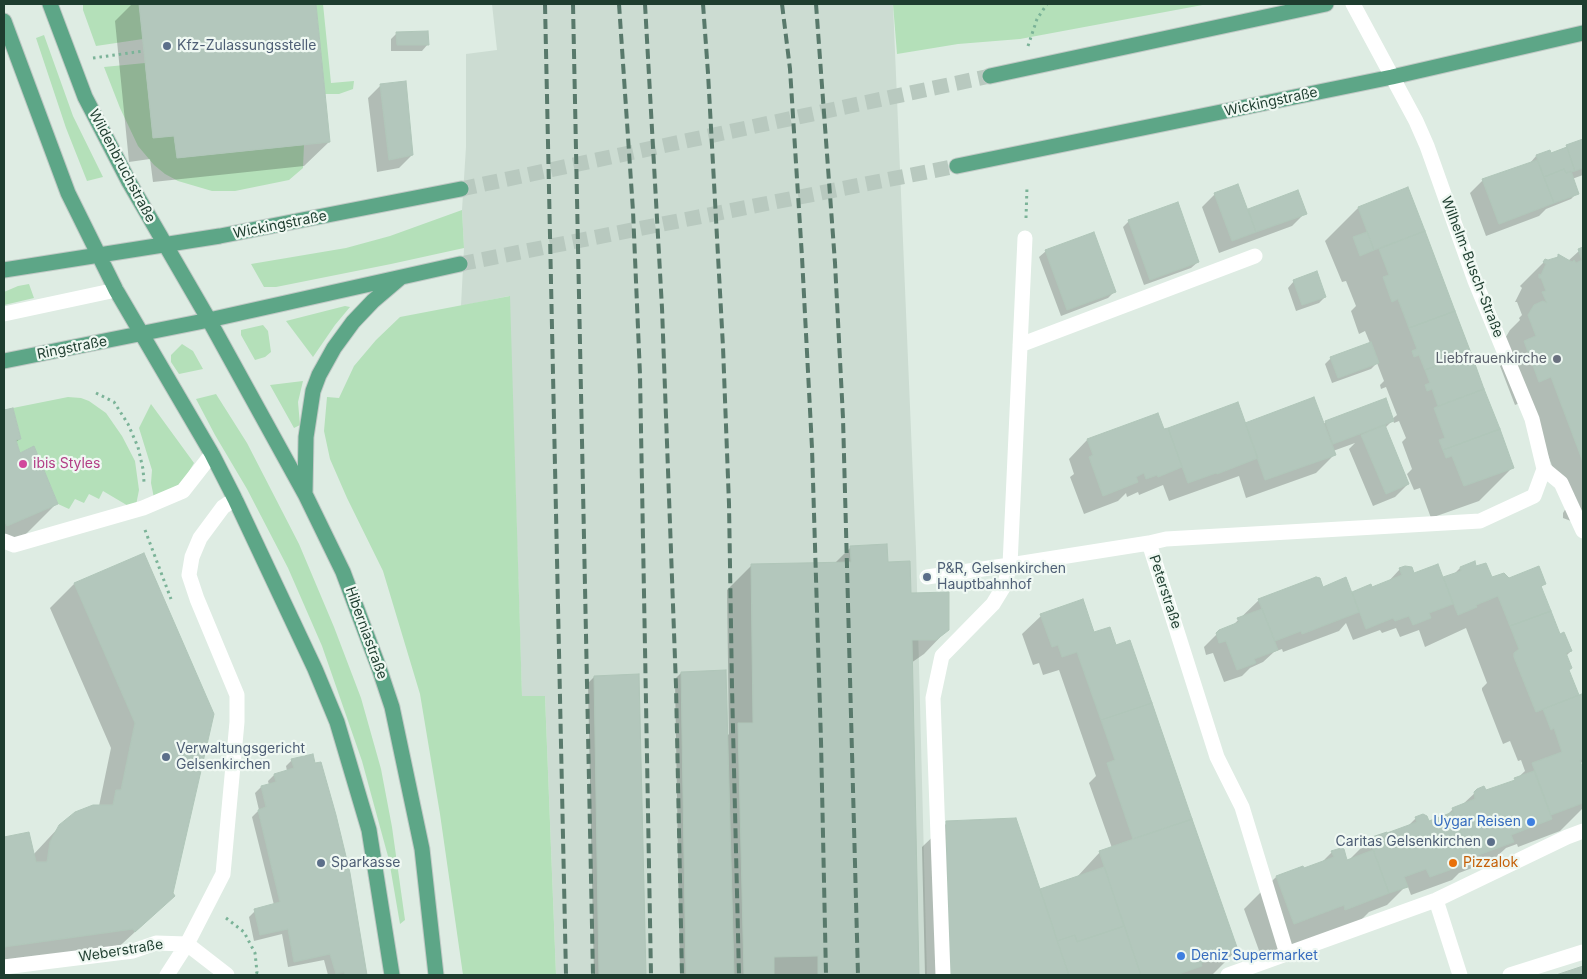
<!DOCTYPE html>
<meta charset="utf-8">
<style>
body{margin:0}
#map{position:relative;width:1587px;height:979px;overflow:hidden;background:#deece3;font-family:Inter,sans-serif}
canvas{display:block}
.frame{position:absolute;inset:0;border:5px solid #1e3d2f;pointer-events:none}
</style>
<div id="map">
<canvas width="1587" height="979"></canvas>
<div class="frame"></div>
</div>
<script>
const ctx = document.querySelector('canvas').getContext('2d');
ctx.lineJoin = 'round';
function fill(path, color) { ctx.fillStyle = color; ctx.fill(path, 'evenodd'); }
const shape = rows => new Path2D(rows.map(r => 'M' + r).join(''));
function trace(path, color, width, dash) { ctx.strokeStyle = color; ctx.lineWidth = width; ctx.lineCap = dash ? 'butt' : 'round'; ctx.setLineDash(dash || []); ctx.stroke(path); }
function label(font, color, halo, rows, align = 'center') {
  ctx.font = font + ' Inter,sans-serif'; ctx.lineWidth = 4.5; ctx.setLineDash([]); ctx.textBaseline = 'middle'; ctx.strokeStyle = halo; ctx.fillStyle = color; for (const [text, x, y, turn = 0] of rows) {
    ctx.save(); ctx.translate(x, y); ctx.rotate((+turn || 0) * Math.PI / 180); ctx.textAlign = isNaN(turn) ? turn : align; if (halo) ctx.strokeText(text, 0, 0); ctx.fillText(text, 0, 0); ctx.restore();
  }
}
const built = shape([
 [492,4,893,4,916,549,927,975,556,975,545,696,522,696,509,296,461,306,464,248,462,210,466,147,466,54,497,50]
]);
const green = shape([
 [83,4,139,4,143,39,96,46,83,10],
 [316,4,323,4,331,83,354,81,353,89,339,94,325,94],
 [893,4,1208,4,1020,39,958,44,897,54],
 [44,35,73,116,103,177,87,181,66,128,36,38],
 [145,63,153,138,174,136,177,158,304,145,303,168,289,180,235,191,212,191,178,181,165,174,154,165,138,146,120,108,104,67],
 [462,210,464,248,391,264,276,287,264,287,251,264,346,248,390,236],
 [29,284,34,298,4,305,4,292,18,286],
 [510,296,522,696,545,696,556,975,463,975,440,814,420,694,383,571,347,498,330,459,324,431,327,397,339,398,354,366,376,340,400,317],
 [345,306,350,307,335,325,313,357,286,321],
 [263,325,268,331,271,352,265,357,255,360,241,335,241,330],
 [182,344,193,351,203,369,179,374,171,362,171,355],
 [303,381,298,402,300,425,294,428,270,385],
 [216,394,247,443,299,544,334,627,361,698,381,769,392,827,405,920,400,924,389,860,362,761,322,646,288,568,247,489,215,435,196,399],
 [68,397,81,398,89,401,106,413,122,436,135,461,139,490,136,505,130,507,103,491,99,499,89,494,84,503,75,499,69,509,58,504,34,447,20,453,16,440,21,439,13,408],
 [151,404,194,463,182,483,154,498,151,483,152,470,139,428]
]);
const shadow = shape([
 [132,4,314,4,329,142,304,166,153,182,150,159,129,162,115,21],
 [397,33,428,44,422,51,391,51,391,39],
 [381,85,412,155,399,168,377,172,368,98],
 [1583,140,1583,175,1572,179,1577,193,1571,199,1546,209,1539,216,1486,236,1470,193,1483,180,1530,163,1536,156,1549,151,1550,154],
 [1407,189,1512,468,1479,501,1431,518,1420,488,1414,490,1407,474,1412,469,1402,442,1406,438,1399,421,1394,423,1393,420,1385,428,1408,484,1395,497,1373,506,1349,449,1355,443,1333,451,1335,454,1316,473,1246,498,1239,476,1169,501,1163,485,1139,495,1138,492,1127,497,1126,493,1118,501,1084,514,1070,477,1074,474,1069,459,1087,440,1163,431,1237,404,1244,424,1323,424,1326,422,1392,419,1397,415,1386,387,1381,389,1380,385,1384,381,1377,363,1371,369,1332,383,1325,364,1331,358,1370,343,1365,331,1359,334,1351,311,1356,306,1346,281,1342,282,1325,241,1358,208],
 [1297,192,1305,213,1292,226,1219,253,1202,207,1215,194,1247,210],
 [1129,221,1198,262,1191,268,1144,285,1123,227],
 [1583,249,1583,523,1571,521,1563,518,1563,513,1566,508,1565,500,1527,400,1515,405,1500,366,1510,356,1504,340,1510,330,1520,320,1519,318,1522,315,1517,302,1515,302,1522,288,1520,286,1546,260,1555,260,1558,256,1568,261,1579,251],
 [1046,251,1114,292,1108,298,1061,316,1039,257],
 [1294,281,1325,297,1319,303,1296,311,1288,288],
 [12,409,20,439,16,442,19,455,57,503,24,536,4,545,4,411],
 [851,547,887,563,910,594,948,629,924,654,911,663,918,975,680,975,675,679,681,673,726,737,729,734,727,590,751,566,834,564],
 [143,555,171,894,174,896,110,955,4,967,4,839,28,834,33,855,60,826,99,806,111,748,50,608,74,584],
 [1474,563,1476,568,1491,579,1545,583,1540,588,1559,636,1571,651,1566,656,1568,670,1578,696,1581,696,1583,702,1583,761,1580,764,1583,773,1583,808,1560,831,1518,847,1517,844,1506,848,1493,860,1459,873,1452,880,1411,895,1408,887,1404,888,1387,905,1369,912,1355,926,1261,956,1244,909,1276,877,1321,863,1332,852,1346,861,1351,860,1351,858,1370,839,1406,828,1416,818,1429,822,1446,816,1453,809,1462,805,1478,790,1485,792,1512,783,1525,771,1521,760,1518,761,1510,741,1503,744,1482,690,1482,688,1487,683,1466,628,1425,647,1419,630,1400,637,1396,628,1382,633,1380,630,1353,640,1346,623,1339,631,1283,652,1282,649,1274,652,1263,662,1250,668,1242,676,1224,682,1213,653,1206,655,1204,647,1220,631,1231,627,1259,600,1322,588,1351,593,1370,585,1371,589,1387,583,1400,569,1413,575,1443,579,1453,575,1460,568],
 [1041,616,1094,633,1115,646,1129,641,1237,950,1213,974,925,975,922,847,947,823,1039,891,1076,878,1100,852,1112,848,1089,783,1096,776,1059,670,1043,675,1039,663,1033,665,1022,634],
 [637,675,644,975,594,975,588,683,594,677],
 [292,760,349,874,366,975,328,975,324,960,288,967,282,934,254,941,249,917,255,911,274,905,252,817,259,810,255,793,261,787,269,785,268,781,274,775,287,771,286,766]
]);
const building = shape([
 [139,4,316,4,330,142,177,158,174,136,153,138,139,4],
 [428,31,429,45,397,45,396,32,428,31],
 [406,81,413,155,389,160,380,84,406,81],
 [1583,139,1583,168,1575,171,1566,145,1583,139],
 [1567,147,1575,171,1566,173,1564,169,1544,177,1536,155,1550,150,1551,153,1567,147],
 [1537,160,1554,203,1499,224,1482,179,1537,160],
 [1564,169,1566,173,1571,171,1579,194,1554,203,1544,177,1564,169],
 [1238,184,1256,232,1232,241,1214,193,1238,184],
 [1408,187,1425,231,1374,250,1358,207,1408,187],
 [1298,190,1307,214,1256,232,1248,209,1298,190],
 [1178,202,1199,262,1150,280,1128,220,1178,202],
 [1425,231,1455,311,1409,328,1398,299,1392,302,1383,277,1389,275,1379,249,1425,231],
 [1094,232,1116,292,1067,310,1045,250,1094,232],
 [1367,232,1374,250,1360,256,1353,237,1367,232],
 [1583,247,1583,462,1551,377,1539,382,1524,341,1536,336,1528,315,1534,305,1543,301,1547,303,1542,292,1546,291,1541,278,1539,278,1539,274,1541,275,1546,264,1543,262,1545,259,1548,260,1558,257,1558,254,1572,262,1574,260,1576,263,1582,260,1578,249,1583,247],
 [1317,271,1326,297,1302,305,1293,280,1317,271],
 [1455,311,1471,353,1425,370,1419,355,1414,357,1412,351,1417,349,1409,328,1455,311],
 [1371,342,1379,363,1338,378,1330,357,1371,342],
 [1471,353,1484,389,1438,406,1432,389,1427,391,1425,385,1430,383,1425,370,1471,353],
 [1484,389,1500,429,1443,450,1439,440,1445,438,1434,408,1484,389],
 [1314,397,1336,455,1265,480,1245,423,1314,397],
 [1386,398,1394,421,1333,444,1325,421,1386,398],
 [1238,402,1258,458,1217,474,1216,473,1188,483,1168,428,1238,402],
 [13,408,21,439,16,440,20,453,34,446,58,504,7,526,4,520,4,410,13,408],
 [1158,413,1164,429,1168,428,1182,467,1158,477,1157,475,1146,479,1144,473,1136,477,1138,482,1103,496,1089,457,1093,455,1087,439,1158,413],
 [1385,425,1409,484,1386,494,1361,435,1385,425],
 [1500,429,1514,468,1464,486,1452,456,1446,458,1443,450,1500,429],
 [887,544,888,562,910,561,911,593,949,592,949,630,936,640,912,640,919,975,744,975,738,723,753,723,751,564,851,562,850,546,887,544],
 [144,553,214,714,173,893,175,896,135,932,133,929,4,947,4,837,29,832,36,862,47,862,50,842,59,825,75,812,93,805,113,805,116,790,121,790,135,723,74,583,144,553],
 [1475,561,1476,566,1486,563,1492,577,1504,573,1509,578,1539,566,1546,584,1541,586,1551,611,1510,626,1498,596,1476,605,1477,607,1458,615,1443,577,1461,571,1460,567,1475,561],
 [1438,564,1453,604,1429,613,1431,618,1413,625,1409,616,1395,621,1393,618,1366,629,1352,592,1371,584,1372,587,1402,575,1399,568,1405,566,1412,567,1414,573,1438,564],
 [1316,577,1320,578,1323,587,1346,577,1359,612,1302,634,1301,631,1275,641,1258,599,1316,577],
 [1083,599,1094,632,1110,627,1116,645,1130,640,1152,703,1101,720,1077,652,1062,657,1058,645,1052,647,1040,614,1083,599],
 [1262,609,1278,650,1254,659,1256,663,1237,670,1226,641,1219,643,1216,633,1219,630,1239,622,1237,618,1262,609],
 [1551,611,1560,634,1564,632,1572,651,1566,653,1572,668,1569,670,1579,695,1536,712,1514,657,1514,653,1519,649,1510,626,1551,611],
 [726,670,734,975,686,975,681,672,726,670],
 [639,674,646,975,599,975,594,676,639,674],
 [1582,694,1583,698,1583,759,1580,760,1583,770,1583,803,1551,815,1532,763,1562,752,1554,728,1551,730,1543,709,1582,694],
 [1152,703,1192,819,1133,839,1107,763,1115,760,1101,720,1152,703],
 [313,754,315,763,321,762,336,815,350,873,367,975,345,975,344,972,336,974,330,954,294,962,288,929,260,935,254,909,280,902,258,810,266,807,261,786,276,782,274,774,294,768,291,759,313,754],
 [1534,771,1552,819,1511,835,1514,842,1470,858,1452,808,1475,799,1474,792,1477,789,1484,786,1486,790,1515,780,1514,778,1534,771],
 [1453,812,1472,862,1430,877,1426,869,1404,877,1408,887,1389,893,1369,838,1387,832,1387,833,1417,822,1415,817,1423,814,1427,816,1429,821,1453,812],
 [1016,818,1069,975,949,975,946,821,1016,818],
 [1192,819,1238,950,1201,963,1202,966,1176,975,1141,975,1099,851,1192,819],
 [1341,848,1344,849,1347,860,1373,850,1389,893,1345,910,1344,905,1294,924,1276,876,1303,866,1304,868,1334,857,1331,851,1341,848],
 [1104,867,1124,926,1077,942,1075,935,1057,941,1040,889,1104,867],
 [1124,926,1141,975,1069,975,1057,941,1075,935,1077,942,1124,926],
 [818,956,818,975,774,975,774,957,818,956],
 [1583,966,1583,975,1556,975,1583,966]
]);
const majorTunnel = shape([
 [461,189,990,76],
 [460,264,957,166]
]);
const path = shape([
 [1028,46,1037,19,1047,4],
 [93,58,144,51],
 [1026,218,1027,187],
 [96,393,114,402,128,424,138,447,143,469,144,482],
 [145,530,171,599],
 [226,918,244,932,255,953,257,972,256,975]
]);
const minor = shape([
 [1353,4,1416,121,1427,146,1475,281,1532,419,1544,469,1561,483,1583,531],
 [4,314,116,290],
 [1020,345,1255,256],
 [4,541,14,545,143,508,183,491,212,454],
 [927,577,1010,565,1025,238],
 [1436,900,1460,975],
 [187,944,227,975],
 [1287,954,1242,807,1217,757,1149,543,1166,539,1480,521,1534,496,1544,469],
 [4,967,133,951,156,943,187,944],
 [167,975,187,944,223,874,237,722,237,695,197,599,189,575,192,557,200,538,223,507,235,499],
 [943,975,933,698,942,656,993,604,1004,586,1010,565,1149,543],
 [1228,975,1436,900,1567,837,1583,831],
 [1510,975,1583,952]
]);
const major = shape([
 [50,4,85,97,129,182,209,320,306,496,343,572,379,668,392,707,422,849,436,975],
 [4,21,68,193,116,290,212,454,235,499,315,669,337,722,369,830,392,975],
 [990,76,1326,4],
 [957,166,1392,77,1583,33],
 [4,270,220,236,461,189],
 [4,361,209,320,460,264],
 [305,492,306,437,313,391,319,375,334,348,353,322,373,301,400,278]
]);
const rail = shape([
 [545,4,566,975],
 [573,4,593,975],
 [619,4,633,211,640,375,651,975],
 [645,4,662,308,676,686,682,975],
 [703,4,708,73,723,347,729,504,732,687,739,975],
 [782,4,790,69,802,257,812,448,821,741,826,975],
 [816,4,835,263,843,418,858,975]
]);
const markers = [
 [167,46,5,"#5c6f8a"],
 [1557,359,5,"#6b7280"],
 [23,464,5,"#d1479c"],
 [927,577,5,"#5c6f8a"],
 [166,757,5,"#5c6f8a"],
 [1531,822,5,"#3f7fe0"],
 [1491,842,5,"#5c6f8a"],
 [321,863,5,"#5c6f8a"],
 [1453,863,5,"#e8710a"],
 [1181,956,5,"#3f7fe0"]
];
const serviceNames = [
 ["Kfz-Zulassungsstelle",177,46],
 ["P&R, Gelsenkirchen",937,569],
 ["Hauptbahnhof",937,585],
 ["Verwaltungsgericht",176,749],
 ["Gelsenkirchen",176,765],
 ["Caritas Gelsenkirchen",1481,842,"right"],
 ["Sparkasse",331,863]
];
const streetNames = [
 ["Wickingstraße",1271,102,-12],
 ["Wildenbruchstraße",122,166,62],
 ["Wickingstraße",280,225,-11],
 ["Wilhelm-Busch-Straße",1472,267,69],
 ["Ringstraße",72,348,-11],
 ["Peterstraße",1165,592,72],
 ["Hiberniastraße",366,633,70],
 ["Weberstraße",121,951,-9]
];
const worshipNames = [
 ["Liebfrauenkirche",1547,359]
];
const hotelNames = [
 ["ibis Styles",33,464]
];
const shopNames = [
 ["Uygar Reisen",1521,822],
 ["Deniz Supermarket",1191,956,"left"]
];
const foodNames = [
 ["Pizzalok",1463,863]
];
fill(built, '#ccdcd2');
fill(green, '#b4e0b9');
fill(shadow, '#0003');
fill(building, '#b3c7bc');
trace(building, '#b0c6b9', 1);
trace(majorTunnel, '#b8c9bf', 15, [15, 8]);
trace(major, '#c0c9c5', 17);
trace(path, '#7bb398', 3, [2.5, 4]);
trace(minor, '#fff', 15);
trace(major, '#5da687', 15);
trace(rail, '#58796b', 4, [10, 5]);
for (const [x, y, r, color] of markers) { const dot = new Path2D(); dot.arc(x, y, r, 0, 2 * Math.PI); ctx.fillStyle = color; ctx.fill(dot); trace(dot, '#eff8f2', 2); }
label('14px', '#4e5e75', '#eff8f2', serviceNames, 'left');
label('14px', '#1e3d2f', '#eff8f2', streetNames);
label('14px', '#5b616d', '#eff8f2', worshipNames, 'right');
label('14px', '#b23c85', '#eff8f2', hotelNames, 'left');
label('14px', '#366cbe', '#eff8f2', shopNames, 'right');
label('14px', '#c56008', '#eff8f2', foodNames, 'left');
</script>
